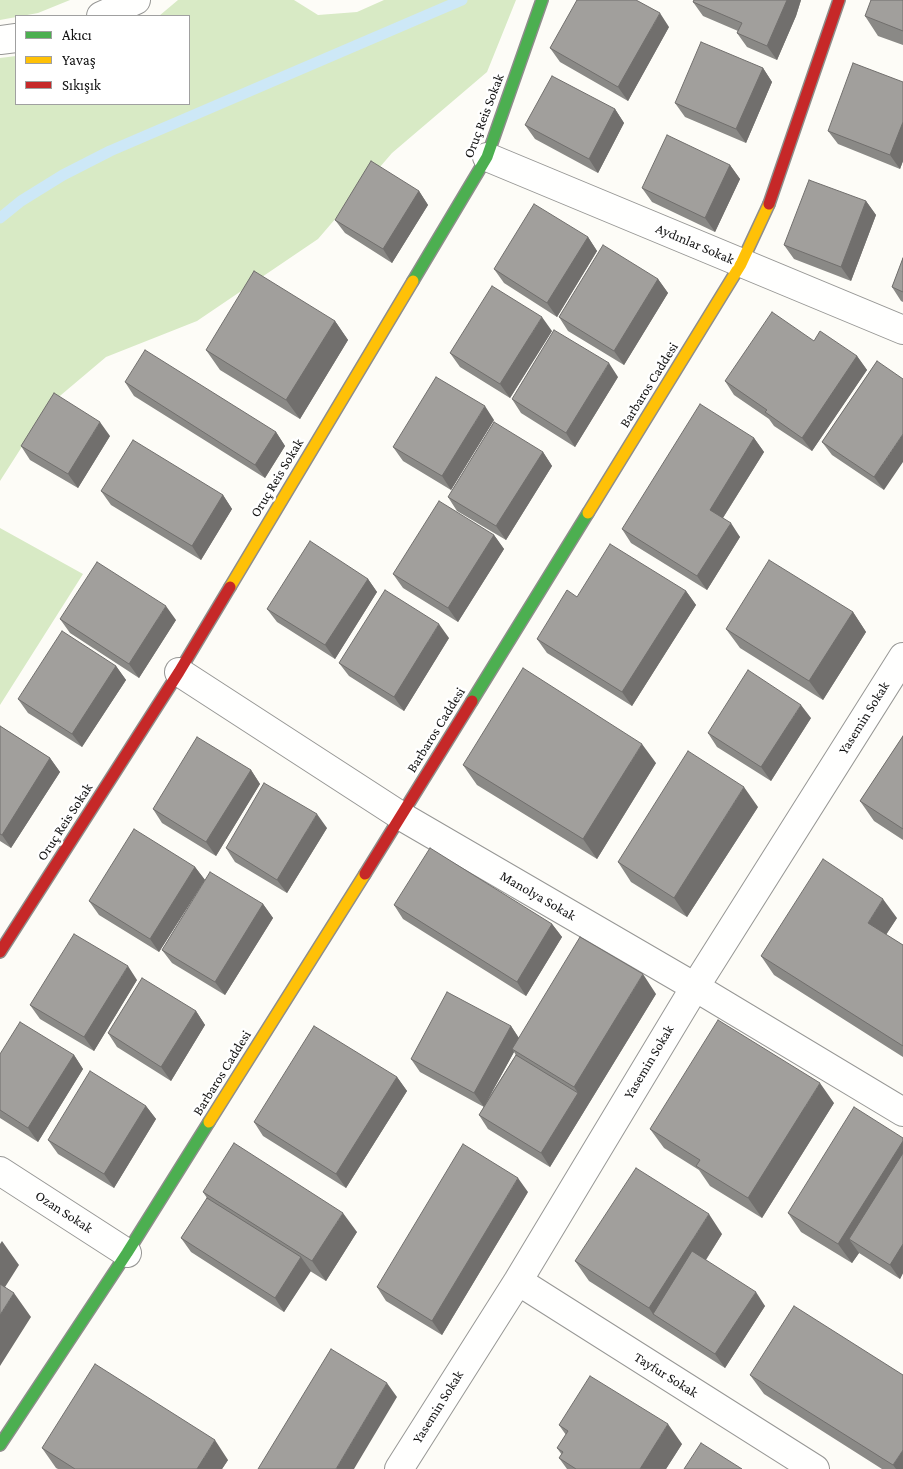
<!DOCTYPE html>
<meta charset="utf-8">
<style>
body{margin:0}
#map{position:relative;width:903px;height:1469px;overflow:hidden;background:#fdfcf7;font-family:"Crimson Pro",serif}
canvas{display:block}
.legend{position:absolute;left:15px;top:15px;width:175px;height:90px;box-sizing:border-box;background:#fff;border:1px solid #a0a0a0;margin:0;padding:6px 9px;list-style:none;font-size:15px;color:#111}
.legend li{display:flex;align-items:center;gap:10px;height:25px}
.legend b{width:25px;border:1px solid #a0a0a0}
</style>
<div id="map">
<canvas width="903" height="1469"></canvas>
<ul class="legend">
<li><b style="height:6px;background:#4caf50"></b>Akıcı</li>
<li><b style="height:6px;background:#ffc107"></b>Yavaş</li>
<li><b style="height:6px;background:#c62828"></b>Sıkışık</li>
</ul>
</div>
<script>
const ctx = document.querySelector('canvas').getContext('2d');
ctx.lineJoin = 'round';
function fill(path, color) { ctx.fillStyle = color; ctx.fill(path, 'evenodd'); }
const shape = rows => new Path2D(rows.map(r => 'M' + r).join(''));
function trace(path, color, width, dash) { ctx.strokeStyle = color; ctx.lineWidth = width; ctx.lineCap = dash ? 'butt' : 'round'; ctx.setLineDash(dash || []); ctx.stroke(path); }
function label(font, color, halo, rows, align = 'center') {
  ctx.font = font + ' "Crimson Pro",serif'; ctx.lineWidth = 5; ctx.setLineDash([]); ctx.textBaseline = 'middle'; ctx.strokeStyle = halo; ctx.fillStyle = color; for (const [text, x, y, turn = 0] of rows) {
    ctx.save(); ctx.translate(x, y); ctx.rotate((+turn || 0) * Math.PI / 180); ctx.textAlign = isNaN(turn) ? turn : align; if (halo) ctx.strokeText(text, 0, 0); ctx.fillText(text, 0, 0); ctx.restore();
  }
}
const forest = shape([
 [0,0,70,0,38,13,0,20],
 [178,0,294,0,318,15,357,12,384,0,516,0,487,72,392,153,318,239,197,321,106,357,48,406,0,481,0,58,16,56,16,104,189,104,189,16,159,16],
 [0,528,83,574,0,705]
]);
const stream = shape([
 [0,218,21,201,63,175,110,151,462,0]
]);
const street = shape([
 [101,16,136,0],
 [0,40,16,38],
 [487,157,903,330],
 [179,672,401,816,695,987,903,1112],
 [0,1171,127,1253],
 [518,1281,815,1469],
 [399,1469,518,1281,695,987,903,657]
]);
const fast = shape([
 [413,281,487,157,542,0],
 [472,701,588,513],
 [0,1445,127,1253,209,1122]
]);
const slow = shape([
 [588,513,741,264,769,204],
 [230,587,413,281],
 [209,1122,365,874]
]);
const jam = shape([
 [769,204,839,0],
 [365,874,472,701],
 [0,952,179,672,230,587]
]);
const wall = shape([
 [694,0,801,0,796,16,777,60,747,47,737,33,738,31,703,16,693,2],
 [903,0,903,45,878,36,865,16],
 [669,27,628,101,560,62,550,48],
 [763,68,772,82,746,143,685,117,675,103],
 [903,82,903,161,900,169,838,144,828,131],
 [615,109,624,123,598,173,535,139,525,125],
 [730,165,740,179,715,232,652,202,642,188],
 [419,191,428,205,392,263,345,233,335,220],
 [866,201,876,215,851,281,794,259,784,245],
 [588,237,597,251,557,317,504,283,494,269],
 [903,258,903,302,901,301,892,287],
 [658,279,668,293,624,365,568,331,559,317],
 [335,321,348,340,300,419,220,370,206,350],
 [552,331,510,398,460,367,450,353],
 [814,341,857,356,867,370,812,451,774,426,769,419,734,395,725,381],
 [877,361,884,490,832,455,822,442],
 [618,377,575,447,521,413,512,399],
 [125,382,276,432,285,446,265,478,134,396],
 [494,420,451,490,403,461,393,447],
 [110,436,78,488,30,460,21,446],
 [754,438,764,452,723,518,740,537,707,590,631,543,622,529],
 [543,452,552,466,506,540,457,511,448,497],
 [101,491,223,495,232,509,201,560,111,505],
 [494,535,504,549,458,622,403,588,393,574],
 [368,579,377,592,335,659,277,622,267,609],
 [686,591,696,605,632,706,547,653,537,639,577,597],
 [853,612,866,632,823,700,740,648,726,629],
 [60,619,176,620,139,678,70,633],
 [449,638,404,711,349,676,339,663],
 [116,666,126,680,82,747,28,713,18,699],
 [811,718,771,781,717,747,708,733],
 [0,726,50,758,60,772,11,848,0,841],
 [903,736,903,840,874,821,860,801],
 [656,763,597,859,477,785,463,765],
 [251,770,260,784,216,856,162,823,153,809],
 [758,807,687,917,631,882,618,862],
 [327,828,287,893,235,862,226,848],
 [195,867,205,880,159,952,99,915,89,901],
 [263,904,273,918,225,995,172,963,162,950],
 [394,905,552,924,562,937,526,996,403,919],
 [897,918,886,935,903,945,903,1057,774,975,761,956],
 [137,980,94,1051,40,1019,30,1005],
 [656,994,550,1167,488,1129,479,1115,484,1107,420,1072,411,1059,511,1026,519,1038],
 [514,1052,516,1055,486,1102],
 [196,1011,205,1025,171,1081,117,1047,108,1033],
 [0,1054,74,1055,83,1069,38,1142,0,1118],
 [397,1077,407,1091,346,1188,263,1136,254,1122],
 [834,1103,762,1218,710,1186,699,1170,664,1148,650,1129],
 [146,1106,156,1119,114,1188,58,1154,48,1140],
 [903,1141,903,1273,900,1279,859,1253,852,1263,801,1232,788,1213],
 [203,1192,357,1232,326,1281,310,1271,284,1312,191,1252,181,1238,207,1198],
 [528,1192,442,1335,386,1301,377,1287],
 [722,1234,706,1260,765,1306,725,1368,589,1281,575,1261],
 [750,1375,903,1469,882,1469,764,1394],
 [559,1425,682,1444,666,1469,567,1469,559,1458,562,1455,557,1448,566,1435],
 [42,1448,228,1460,222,1469,58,1469,56,1468]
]);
const shadedWall = shape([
 [787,0,801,0,796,16,777,60,767,46],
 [660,13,669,27,628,101,618,87],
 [763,68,772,82,746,143,736,129],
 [615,109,624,123,598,173,589,159],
 [903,122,903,161,900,169,890,155],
 [730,165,740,179,715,232,705,218],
 [419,191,428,205,392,263,383,249],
 [866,201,876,215,851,281,841,267],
 [588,237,597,251,557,317,547,303],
 [658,279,668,293,624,365,614,351],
 [542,317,552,331,510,398,500,384],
 [335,321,348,340,300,419,286,400],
 [857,356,867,370,812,451,802,438],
 [609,363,618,377,575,447,566,433],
 [485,406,494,420,451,490,442,476],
 [100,422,110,436,78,488,68,474],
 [276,432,285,446,265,478,255,465],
 [903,434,903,462,884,490,874,477],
 [754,438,764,452,719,524,710,510],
 [543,452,552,466,506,540,496,526],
 [223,495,232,509,201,560,192,546],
 [731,523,740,537,707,590,697,576],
 [494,535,504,549,458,622,448,608],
 [368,579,377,592,335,659,325,645],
 [686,591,696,605,632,706,622,692],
 [166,606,176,620,139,678,129,664],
 [853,612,866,632,823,700,809,681],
 [439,624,449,638,404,711,394,697],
 [116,666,126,680,82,747,72,734],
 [801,705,811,718,771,781,761,767],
 [642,744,656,763,597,859,583,839],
 [50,758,60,772,11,848,2,835],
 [251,770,260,784,216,856,206,842],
 [744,787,758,807,687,917,674,898],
 [317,814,327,828,287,893,277,880],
 [195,867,205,880,159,952,150,939],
 [883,899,897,918,881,942,868,923],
 [263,904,273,918,225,995,215,982],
 [552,924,562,937,526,996,517,982],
 [128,966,137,980,94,1051,84,1037],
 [643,974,656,994,550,1167,541,1153,578,1093,574,1087],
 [196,1011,205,1025,171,1081,161,1067],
 [511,1026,520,1040,512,1049,514,1052,484,1107,474,1093],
 [74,1055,83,1069,38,1142,28,1128],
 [397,1077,407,1091,346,1188,336,1174],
 [820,1083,834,1103,762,1218,748,1198],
 [146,1106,156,1119,114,1188,104,1174],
 [903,1141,903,1183,849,1239,859,1253,852,1263,838,1244],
 [518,1178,528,1192,442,1335,432,1321],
 [343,1213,357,1232,326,1281,312,1261],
 [709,1214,722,1234,666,1322,653,1314,649,1308],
 [2,1241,19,1265,0,1295,0,1244],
 [903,1244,903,1273,900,1279,890,1265],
 [301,1257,311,1271,284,1312,275,1298],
 [756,1292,765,1306,725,1368,715,1354],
 [14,1293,31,1317,0,1366,0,1315],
 [387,1383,397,1397,354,1469,336,1469],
 [668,1424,682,1444,666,1469,640,1469],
 [215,1440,228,1460,222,1469,197,1469],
 [903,1450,903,1469,896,1469,893,1465]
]);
const building = shape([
 [577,0,636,0,660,13,618,87,550,48,577,0],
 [694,0,787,0,767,46,737,33,742,23,693,2,694,0],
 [871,0,903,0,903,31,865,16,871,0],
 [701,42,763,68,736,129,675,103,701,42],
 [853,63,903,82,903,122,890,155,828,131,853,63],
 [552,76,615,109,589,159,525,125,552,76],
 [667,135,730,165,705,218,642,188,667,135],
 [371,161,419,191,383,249,335,220,371,161],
 [809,180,866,201,841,267,784,245,809,180],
 [534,204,588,237,547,303,494,269,534,204],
 [603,245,658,279,614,351,559,317,603,245],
 [903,258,903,292,892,287,903,258],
 [254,271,335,321,286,400,206,350,254,271],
 [492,286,542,317,500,384,450,353,492,286],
 [772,312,814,341,820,331,857,356,802,438,765,412,767,410,725,381,772,312],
 [554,330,609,363,566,433,512,399,554,330],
 [145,350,276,432,255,465,125,382,145,350],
 [877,361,903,379,903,434,874,477,822,442,877,361],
 [436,377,485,406,442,476,393,447,436,377],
 [54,393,100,422,68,474,21,446,54,393],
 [700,404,754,438,710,510,731,523,697,576,622,529,700,404],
 [494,422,543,452,496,526,448,497,494,422],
 [133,440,223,495,192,546,101,491,133,440],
 [439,501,494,535,448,608,393,574,439,501],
 [310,541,368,579,325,645,267,609,310,541],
 [610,544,686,591,622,692,537,639,567,590,577,597,610,544],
 [769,560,853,612,809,681,726,629,769,560],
 [97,562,166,606,129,664,60,619,97,562],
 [385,590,439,624,394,697,339,663,385,590],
 [62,631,116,666,72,734,18,699,62,631],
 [523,668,642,744,583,839,463,765,523,668],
 [748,670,801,705,761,767,708,733,748,670],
 [0,726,50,758,2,835,0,834,0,726],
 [903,736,903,829,860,801,903,736],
 [197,737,251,770,206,842,153,809,197,737],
 [688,751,744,787,674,898,618,862,688,751],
 [264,783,317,814,277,880,226,848,264,783],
 [134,829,195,867,150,939,89,901,134,829],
 [430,848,552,924,517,982,394,905,430,848],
 [823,859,883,899,868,923,903,945,903,1046,761,956,823,859],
 [210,872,263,904,215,982,162,950,210,872],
 [74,934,128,966,84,1037,30,1005,74,934],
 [580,937,643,974,574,1087,512,1049,580,937],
 [142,978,196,1011,161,1067,108,1033,142,978],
 [447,992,511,1026,474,1093,411,1059,447,992],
 [718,1020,820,1083,748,1198,696,1166,700,1160,650,1129,718,1020],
 [20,1022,74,1055,28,1128,0,1110,0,1054,20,1022],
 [314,1026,397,1077,336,1174,254,1122,314,1026],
 [516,1055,578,1093,541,1153,479,1115,516,1055],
 [90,1071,146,1106,104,1174,48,1140,90,1071],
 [854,1107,903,1138,903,1141,838,1244,788,1213,854,1107],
 [234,1143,343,1213,312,1261,203,1192,234,1143],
 [463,1144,518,1178,432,1321,377,1287,463,1144],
 [903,1153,903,1244,890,1265,849,1239,903,1153],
 [636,1168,709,1214,649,1308,575,1261,636,1168],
 [207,1198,301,1257,275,1298,181,1238,207,1198],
 [692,1251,756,1292,715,1354,653,1314,692,1251],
 [0,1284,14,1293,0,1315,0,1284],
 [794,1306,903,1375,903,1450,893,1465,750,1375,794,1306],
 [331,1349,387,1383,336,1469,258,1469,331,1349],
 [95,1364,215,1440,197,1469,75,1469,42,1448,95,1364],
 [590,1376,668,1424,640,1469,576,1469,559,1458,563,1452,557,1448,568,1431,559,1425,590,1376],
 [701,1443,742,1469,684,1469,701,1443]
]);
const streetNames = [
 ["Oruç Reis Sokak",484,116,-69],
 ["Aydınlar Sokak",695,244,23],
 ["Barbaros Caddesi",649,385,-58],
 ["Oruç Reis Sokak",277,478,-59],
 ["Yasemin Sokak",864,718,-58],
 ["Barbaros Caddesi",436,730,-58],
 ["Oruç Reis Sokak",65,822,-57],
 ["Manolya Sokak",538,896,30],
 ["Yasemin Sokak",649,1062,-59],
 ["Barbaros Caddesi",222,1073,-58],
 ["Ozan Sokak",64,1212,33],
 ["Tayfur Sokak",666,1375,32],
 ["Yasemin Sokak",438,1407,-58]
];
fill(forest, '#d8eac5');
trace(stream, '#cde8f7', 11);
trace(street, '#979795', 30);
trace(fast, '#8e8d8b', 14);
trace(slow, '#8e8d8b', 14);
trace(jam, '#8e8d8b', 14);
trace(street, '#fffffe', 28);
trace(fast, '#4caf50', 11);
trace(slow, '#ffc107', 11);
trace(jam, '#c62828', 11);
fill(wall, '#8a8986');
fill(shadedWall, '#716f6d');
fill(building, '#a19f9c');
trace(building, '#716f6d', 1);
label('14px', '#111', '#fff', streetNames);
</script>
